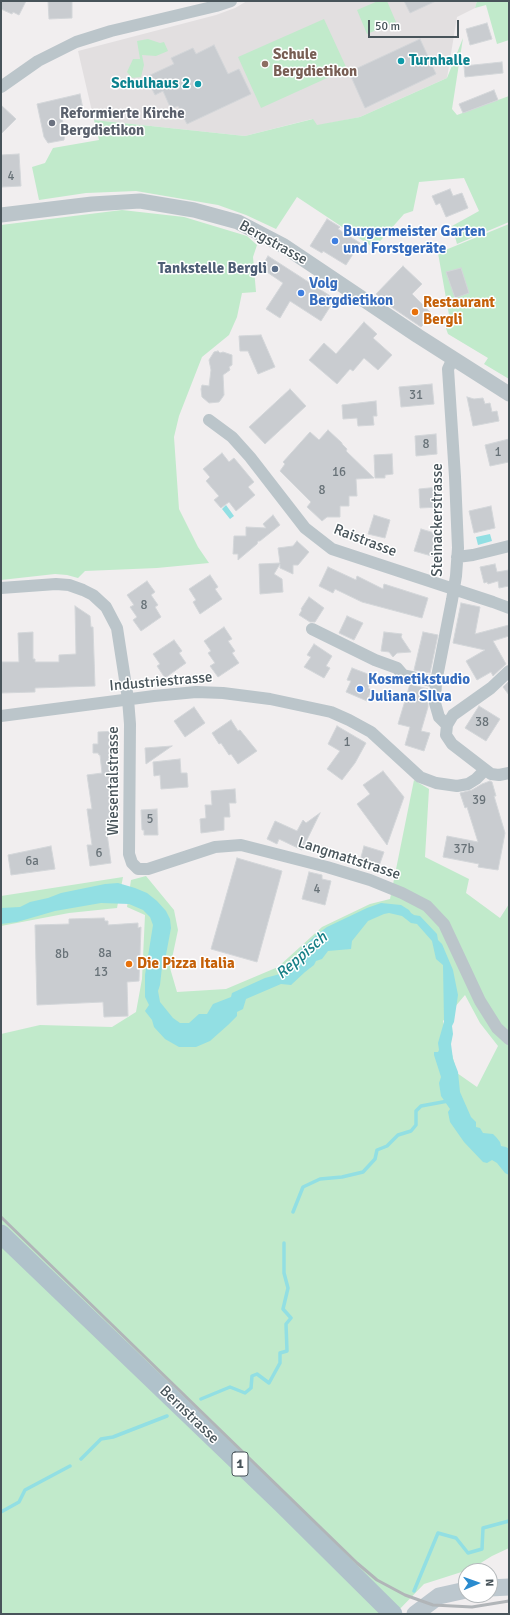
<!DOCTYPE html>
<meta charset="utf-8">
<style>
body{margin:0}
#map{position:relative;width:510px;height:1615px;overflow:hidden;background:#f1eeef;font-family:Signika,sans-serif}
canvas{display:block}
.frame{position:absolute;inset:0;border:2px solid #48545a;pointer-events:none}
.north{position:absolute;left:458px;top:1563px;width:40px;height:40px;box-sizing:border-box;background:#fff;border:1px solid #b6bbbd;border-radius:50%;rotate:88deg;font-size:11px;font-weight:700;line-height:16px;text-align:center;color:#48545a}
.north::after{content:'';display:block;margin:auto;width:14px;height:18px;background:#2a8bcf;clip-path:polygon(50% 0,100% 100%,50% 72%,0 100%)}
.scale{position:absolute;left:368px;top:20px;width:91px;height:18px;box-sizing:border-box;border:2px solid #48545a;border-top:0;padding-left:5px;font-size:12px;line-height:14px;white-space:nowrap;color:#48545a;-webkit-text-stroke:3px #fff;paint-order:stroke}
</style>
<div id="map">
<canvas width="510" height="1615"></canvas>
<div class="frame"></div>
<div class="north">N</div>
<div class="scale">50 m</div>
</div>
<script>
const ctx = document.querySelector('canvas').getContext('2d');
ctx.lineJoin = 'round';
function fill(path, color) { ctx.fillStyle = color; ctx.fill(path, 'evenodd'); }
const shape = rows => new Path2D(rows.map(r => 'M' + r).join(''));
function trace(path, color, width, dash) { ctx.strokeStyle = color; ctx.lineWidth = width; ctx.lineCap = dash ? 'butt' : 'round'; ctx.setLineDash(dash || []); ctx.stroke(path); }
function label(font, color, halo, rows, align = 'center') {
  ctx.font = font + ' Signika,sans-serif'; ctx.lineWidth = 3; ctx.setLineDash([]); ctx.textBaseline = 'middle'; ctx.strokeStyle = halo; ctx.fillStyle = color; for (const [text, x, y, turn = 0] of rows) {
    ctx.save(); ctx.translate(x, y); ctx.rotate((+turn || 0) * Math.PI / 180); ctx.textAlign = isNaN(turn) ? turn : align; if (halo) ctx.strokeText(text, 0, 0); ctx.fillText(text, 0, 0); ctx.restore();
  }
}
const education = shape([
 [247,1,477,1,475,8,457,17,447,78,360,117,316,126,312,119,245,136,94,120,78,51,216,15,235,8]
]);
const green = shape([
 [378,1,387,1,396,22,367,34,357,10],
 [477,1,509,1,509,40,497,44,486,5,475,8],
 [324,19,347,69,261,108,238,57],
 [463,38,452,109,457,115,509,96,509,222,457,244,452,226,479,211,464,178,419,182,413,211,404,214,374,248,297,197,276,229,246,215,218,205,136,191,86,193,39,200,32,167,45,163,53,148,99,140,94,120,245,136,313,119,317,125,360,117,447,78],
 [148,39,160,43,164,42,168,51,156,56,142,55,144,65,141,77,132,78,127,72,133,59,140,59,137,41],
 [122,210,184,217,247,236,257,245,253,257,256,292,242,293,237,317,229,335,202,357,179,416,174,437,179,509,198,547,209,563,157,568,85,571,78,578,67,575,55,574,1,580,1,225],
 [509,224,509,379,484,364,488,358,448,334,442,317,449,315,438,253],
 [414,780,429,789,425,857,469,879,466,893,500,918,509,904,509,1548,492,1556,471,1569,424,1584,395,1614,1,1614,1,1034,40,1025,112,1027,136,1012,142,979,145,915,127,907,131,880,146,876,174,910,178,930,170,968,177,992,226,989,278,967,322,927,370,904,390,899],
 [465,995,480,1023,498,1046,477,1087,457,1073,443,1021],
 [123,877,117,908,69,913,1,926,1,896]
]);
const water = shape([
 [226,505,234,516,230,519,222,509],
 [490,534,492,541,478,545,476,537],
 [118,883,135,888,147,893,157,901,166,911,170,919,171,928,165,960,162,967,160,985,158,991,160,1002,173,1018,180,1023,189,1023,199,1014,207,1014,213,1004,231,997,232,993,265,978,280,974,294,962,299,951,316,935,327,927,367,908,381,903,401,905,409,910,411,913,414,915,420,916,437,934,438,940,442,944,453,970,458,995,454,1022,452,1026,453,1034,451,1044,453,1059,458,1072,460,1092,471,1117,476,1122,476,1127,480,1128,483,1133,493,1134,496,1137,500,1142,501,1146,506,1147,509,1149,509,1175,505,1173,497,1163,492,1160,487,1163,483,1162,464,1142,450,1122,448,1112,450,1109,441,1096,439,1083,441,1077,434,1055,434,1052,438,1052,439,1050,438,1043,444,1022,443,965,436,959,432,941,417,924,411,923,402,916,389,913,384,914,368,921,352,941,351,949,328,951,322,959,316,961,314,965,305,972,291,985,281,984,246,999,243,1009,237,1012,237,1016,228,1025,210,1041,196,1047,179,1047,165,1039,154,1027,152,1020,145,1011,149,1005,145,997,145,975,153,925,150,917,143,910,129,904,101,903,55,911,17,922,1,924,1,908,20,907,30,902,48,898,61,893,105,884]
]);
const stream = shape([
 [293,1212,303,1187,320,1179,342,1177,363,1172,375,1159,377,1150,387,1146,398,1135,411,1131,416,1125,416,1111,421,1106,448,1101],
 [201,1399,230,1387,245,1393,251,1388,252,1376,257,1374,269,1383,280,1363,280,1353,287,1351,286,1324,291,1318,283,1309,288,1288,284,1273,284,1243],
 [81,1459,101,1439,113,1437,167,1416],
 [1,1512,19,1502,25,1490,70,1466],
 [414,1591,438,1533,456,1538,468,1553,482,1549,483,1528,509,1521]
]);
const building = shape([
 [1,1,26,1,19,15,13,12,12,14,1,9,1,1],
 [48,1,72,1,72,18,49,19,48,1],
 [404,1,436,1,410,13,404,1],
 [487,23,492,39,470,45,466,29,487,23],
 [420,39,436,74,365,108,349,72,420,39],
 [214,45,228,74,239,69,251,94,187,124,178,106,171,109,163,91,155,95,146,77,174,64,171,58,193,48,196,54,214,45],
 [502,62,503,73,465,77,464,66,502,62],
 [494,90,498,100,463,113,459,104,494,90],
 [80,94,83,109,61,114,65,132,64,140,48,143,44,137,37,104,80,94],
 [1,105,16,119,1,134,1,105],
 [19,154,21,186,2,187,1,155,19,154],
 [450,189,453,196,462,193,468,208,446,217,440,203,436,205,432,196,450,189],
 [327,219,340,227,338,229,360,243,346,265,323,251,322,253,310,246,327,219],
 [268,256,335,299,321,321,290,301,280,318,266,309,283,283,261,268,268,256],
 [403,266,422,284,412,294,433,315,421,327,387,304,376,294,403,266],
 [461,268,469,293,455,298,446,272,461,268],
 [364,322,377,334,373,338,392,355,378,370,364,358,353,371,350,369,337,384,309,360,324,343,336,354,364,322],
 [261,335,275,367,258,374,248,351,240,351,239,336,261,335],
 [218,351,220,353,223,352,232,355,232,365,229,367,230,370,223,375,224,395,222,398,219,402,209,403,202,397,201,389,202,385,209,386,211,370,209,360,214,352,218,351],
 [432,384,434,404,401,407,399,387,432,384],
 [290,389,306,406,265,444,249,427,290,389],
 [467,397,474,399,483,398,485,404,490,403,492,412,497,411,499,421,473,426,467,397],
 [376,401,377,416,373,416,374,425,358,426,357,418,343,419,342,405,376,401],
 [328,430,342,443,342,444,347,449,346,451,374,478,356,479,357,496,349,496,349,506,340,506,340,517,327,517,322,521,307,507,311,502,280,471,285,464,283,462,310,432,319,440,328,430],
 [436,434,437,454,416,456,415,436,436,434],
 [509,439,509,462,490,466,485,445,509,439],
 [222,453,229,462,234,458,254,482,248,487,255,495,236,511,229,502,221,508,214,500,219,496,206,481,210,477,203,469,222,453],
 [392,454,393,474,385,475,385,478,375,478,374,455,392,454],
 [439,487,440,507,420,508,419,489,439,487],
 [491,506,495,528,474,533,469,511,491,506],
 [273,515,280,525,260,541,258,541,257,544,238,560,238,554,233,554,234,536,246,536,246,527,266,528,263,524,273,515],
 [374,515,390,520,385,538,368,534,374,515],
 [421,529,441,535,435,557,414,551,421,529],
 [297,541,309,552,298,565,293,565,293,574,280,568,280,564,274,574,282,579,283,592,260,594,259,564,280,563,278,548,293,546,297,541],
 [495,564,497,572,509,570,509,586,499,588,498,581,488,584,487,582,484,583,480,567,495,564],
 [328,567,356,580,357,576,383,589,384,584,428,598,422,618,362,602,335,589,333,593,319,586,328,567],
 [210,575,218,587,215,589,222,599,200,614,193,602,196,600,189,589,210,575],
 [147,581,155,592,151,595,158,605,155,607,161,617,141,631,133,620,137,617,130,607,134,605,127,595,147,581],
 [309,597,324,608,315,622,310,622,299,615,302,610,301,609,309,597],
 [461,603,480,607,475,634,509,625,509,636,493,641,506,664,493,676,491,672,477,680,466,661,485,650,453,643,461,603],
 [75,606,90,616,91,627,93,627,95,686,35,688,35,692,1,693,2,662,19,662,18,633,33,632,33,659,35,659,35,662,59,662,59,655,76,654,75,606],
 [347,616,363,623,354,640,339,633,347,616],
 [224,627,232,639,228,641,235,651,232,653,239,663,218,677,210,666,215,663,208,653,211,651,204,641,224,627],
 [384,632,402,634,401,637,411,652,397,653,393,657,389,652,381,651,384,632],
 [423,632,438,635,430,673,414,670,423,632],
 [174,640,182,651,179,653,186,663,165,678,157,666,160,664,153,654,174,640],
 [314,644,332,656,326,666,330,668,324,678,304,667,311,657,307,655,314,644],
 [352,668,373,676,368,688,371,690,367,701,346,692,351,681,347,680,352,668],
 [509,681,509,695,503,687,509,681],
 [410,684,428,689,425,702,428,703,428,707,421,731,430,733,424,751,405,745,410,727,398,724,410,684],
 [479,706,500,719,486,741,465,728,479,706],
 [194,707,205,723,185,737,174,721,194,707],
 [231,720,238,731,240,730,257,751,238,764,231,754,229,755,221,743,219,744,212,733,231,720],
 [337,726,366,743,355,763,342,780,327,769,340,751,328,744,337,726],
 [117,731,118,754,112,755,114,788,116,787,119,807,114,808,117,824,106,826,111,863,90,866,87,845,92,845,87,809,92,809,87,775,102,773,100,755,99,755,98,753,93,753,93,744,98,744,98,732,117,731],
 [172,746,146,764,145,748,172,746],
 [180,759,181,773,187,773,188,787,161,789,160,775,154,776,153,762,180,759],
 [383,771,404,797,387,845,357,804,370,794,363,785,383,771],
 [490,781,492,782,496,796,494,796,505,833,498,870,478,867,479,864,443,857,447,836,478,842,467,807,465,808,460,793,472,790,482,784,490,781],
 [235,789,236,803,229,803,230,817,224,817,224,830,201,833,200,819,206,818,205,805,212,805,211,791,235,789],
 [157,809,158,835,144,835,144,830,142,830,141,810,157,809],
 [320,813,302,850,279,839,277,844,267,839,275,821,297,831,303,820,306,823,320,813],
 [51,846,55,869,11,875,8,855,51,846],
 [364,846,384,852,379,866,360,861,364,846],
 [237,858,282,871,257,962,211,949,237,858],
 [309,872,322,875,322,879,331,881,325,905,302,899,309,872],
 [104,918,105,921,108,921,108,925,138,923,138,928,141,927,139,981,127,982,128,1016,104,1017,103,1002,37,1005,35,925,69,924,69,919,104,918]
]);
const minor = shape([
 [1,87,38,61,76,42,111,31,216,6,231,1],
 [209,420,232,437,250,457,305,528,332,549,493,602,509,608],
 [457,557,473,555,509,546],
 [1,588,56,584,69,585,83,590,93,595,106,607,117,628,128,699,130,724,129,854,132,863,138,869,148,869,215,847,241,845,327,867,370,880,402,893,427,906,444,924,480,1001,497,1028,509,1039],
 [312,629,375,660,397,668,403,675,436,682],
 [509,671,491,688,453,715,447,725,446,735,452,744,491,774,499,775,509,773],
 [1,716,154,696,196,692,223,693,270,699,331,712,349,720,371,732,420,777,436,783,457,786,468,784,476,779,485,770],
 [447,725,439,717,435,703,436,682,452,600,456,576,458,548,455,477,448,369,453,358]
]);
const tertiary = shape([
 [1,215,92,204,140,201,194,210,238,222,284,246,418,336,509,394]
]);
const secondary = shape([
 [490,1588,509,1587],
 [415,1614,439,1596,466,1590]
]);
const primary = shape([
 [1,1234,282,1504,393,1614]
]);
const rail = shape([
 [1,1217,357,1563,377,1580,405,1595,433,1605,472,1607,509,1601]
]);
const markers = [
 [401,61,4,"#0f9aa8"],
 [265,64,4,"#8d6e63"],
 [198,84,4,"#0f9aa8"],
 [52,123,4,"#6b7280"],
 [335,241,4,"#3f7fe0"],
 [275,269,4,"#5c6f8a"],
 [301,293,4,"#3f7fe0"],
 [415,312,4,"#e8710a"],
 [360,689,4,"#3f7fe0"],
 [129,964,4,"#e8710a"]
];
const numberNames = [
 ["4",11,177],
 ["31",416,396],
 ["8",426,445],
 ["1",498,453],
 ["16",339,473],
 ["8",322,491],
 ["8",144,606],
 ["38",482,723],
 ["1",347,743],
 ["39",479,801],
 ["5",150,820],
 ["37b",464,850],
 ["6",99,854],
 ["6a",32,862],
 ["4",317,890],
 ["8a",105,954],
 ["8b",62,955],
 ["13",101,973]
];
const shields = [
 [240,1464,16]
];
const shieldNames = [
 ["1",240,1464]
];
const educationNames = [
 ["Schule",273,55],
 ["Bergdietikon",273,72]
];
const cultureNames = [
 ["Turnhalle",409,61],
 ["Schulhaus 2",190,84,"right"]
];
const worshipNames = [
 ["Reformierte Kirche",60,114],
 ["Bergdietikon",60,131]
];
const shopNames = [
 ["Burgermeister Garten",343,232],
 ["und Forstgeräte",343,249],
 ["Volg",309,284],
 ["Bergdietikon",309,301],
 ["Kosmetikstudio",368,680],
 ["Juliana SIlva",368,697]
];
const streetNames = [
 ["Bergstrasse",273,243,29],
 ["Steinackerstrasse",438,520,-90],
 ["Raistrasse",365,541,21],
 ["Industriestrasse",161,682,-5],
 ["Wiesentalstrasse",114,781,-90],
 ["Langmattstrasse",349,859,18],
 ["Bernstrasse",189,1415,44]
];
const serviceNames = [
 ["Tankstelle Bergli",267,269]
];
const foodNames = [
 ["Restaurant",423,303],
 ["Bergli",423,320],
 ["Die Pizza Italia",137,964]
];
const waterNames = [
 ["Reppisch",302,956,-41]
];
fill(education, '#e2dfe0');
fill(green, '#c1eacb');
fill(water, '#92dfe3');
trace(stream, '#92dfe3', 3.5);
fill(building, '#c9ccd0');
trace(building, '#d3d6d9', 1);
trace(minor, '#bbc5ca', 12);
trace(tertiary, '#bbc5ca', 15);
trace(secondary, '#bcc7ce', 17);
trace(primary, '#b0c2cb', 19);
trace(rail, '#b1b5b8', 3);
for (const [x, y, r, color] of markers) { const dot = new Path2D(); dot.arc(x, y, r, 0, 2 * Math.PI); ctx.fillStyle = color; ctx.fill(dot); trace(dot, '#fff', 1.5); }
label('13px', '#687278', null, numberNames);
for (const [x, y, w] of shields) { const box = new Path2D(); box.roundRect(x - w / 2, y - 12, w, 24, 3); ctx.fillStyle = '#fff'; ctx.fill(box); trace(box, '#48545a', 1); }
label('bold 14px', '#48545a', null, shieldNames);
label('bold 15px', '#785e54', '#fff', educationNames, 'left');
label('bold 15px', '#0d838f', '#fff', cultureNames, 'left');
label('bold 15px', '#5b616d', '#fff', worshipNames, 'left');
label('bold 15px', '#366cbe', '#fff', shopNames, 'left');
label('15px', '#48545a', '#fff', streetNames);
label('bold 15px', '#4e5e75', '#fff', serviceNames, 'right');
label('bold 15px', '#c56008', '#fff', foodNames, 'left');
label('italic 16px', '#188087', '#fff', waterNames);
</script>
